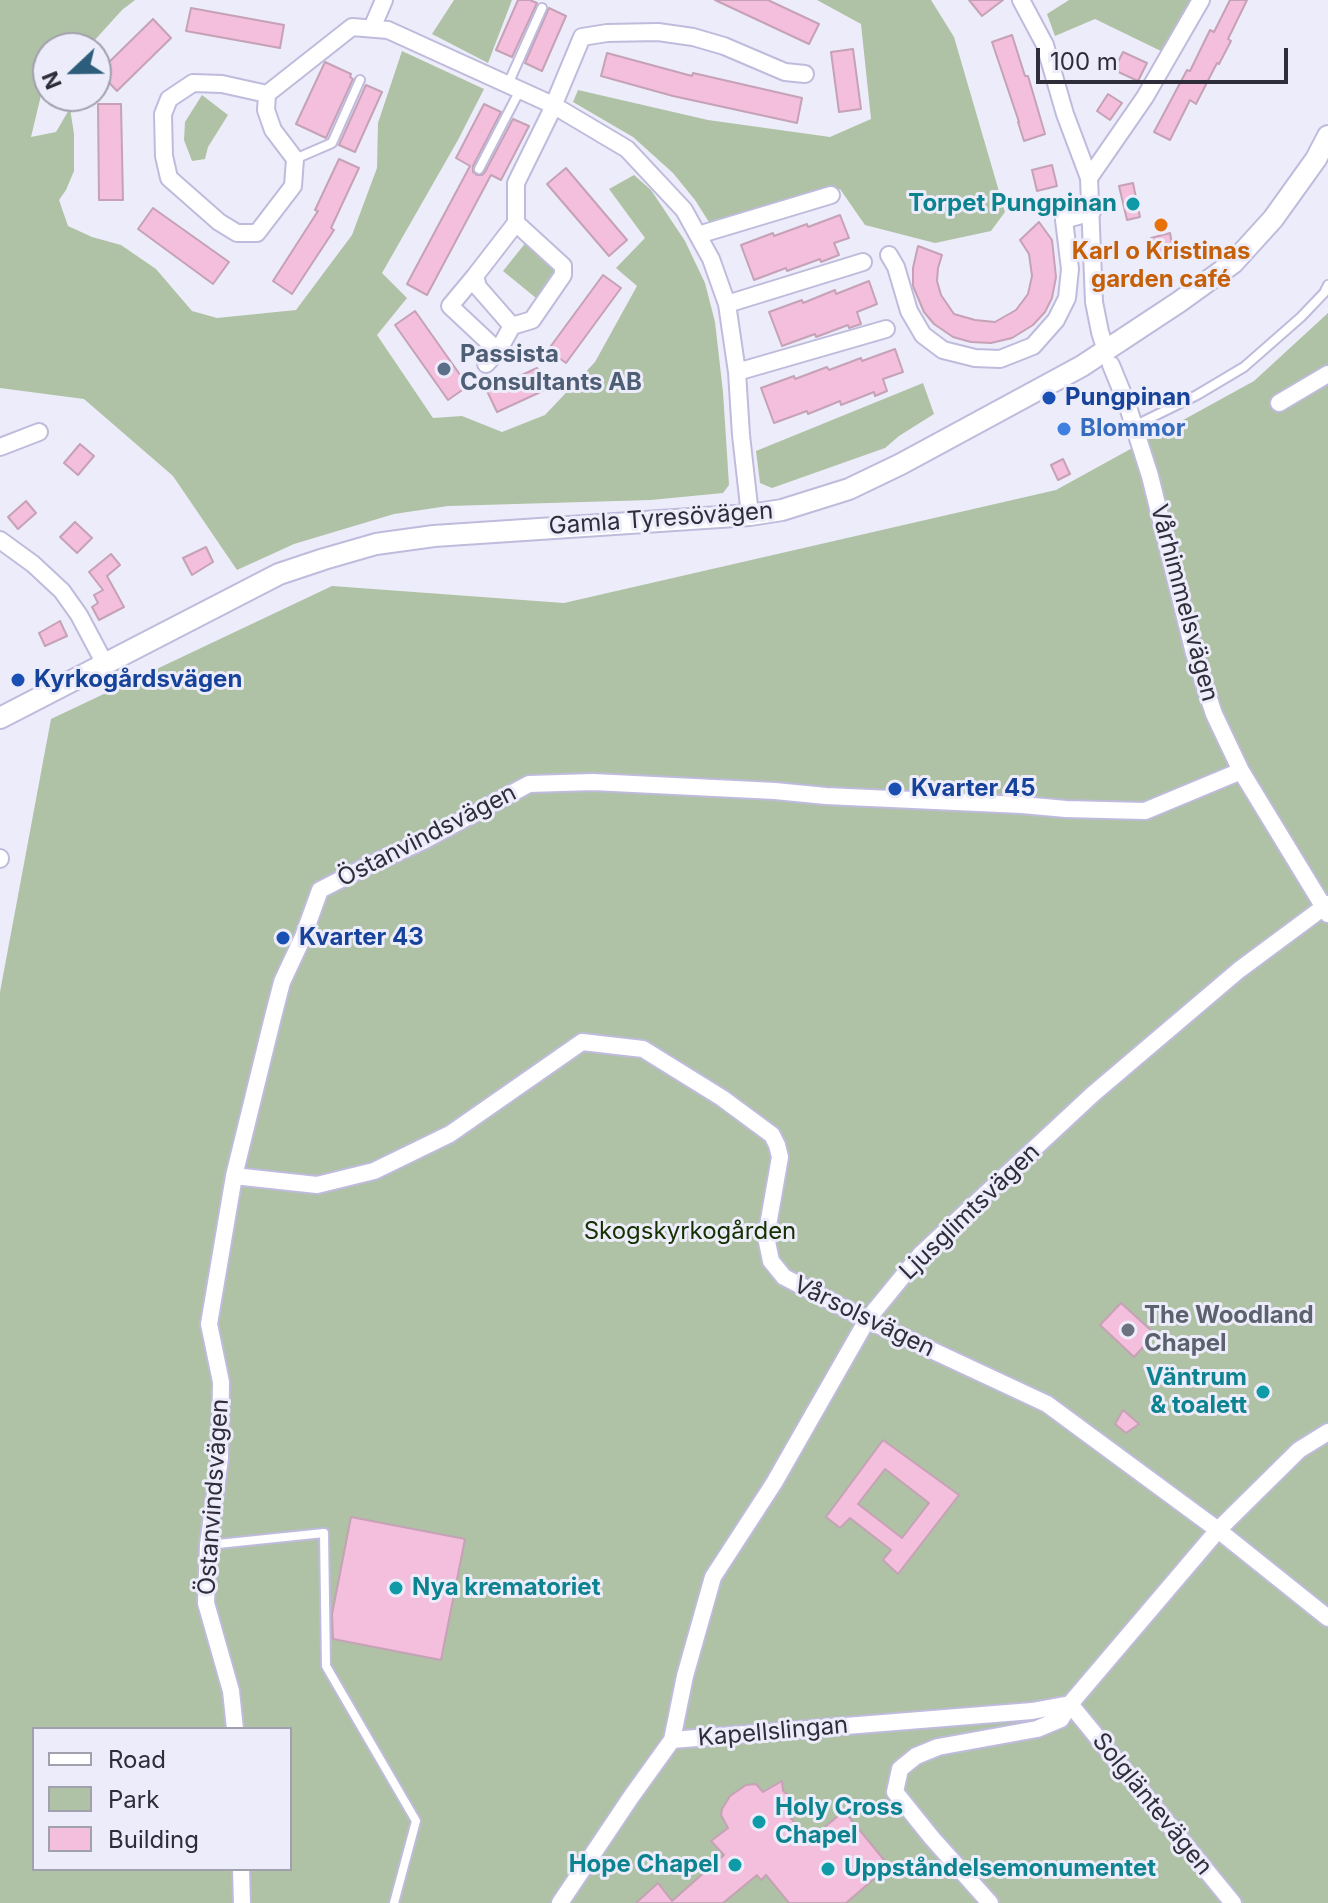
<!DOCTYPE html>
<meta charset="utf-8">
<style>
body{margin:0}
#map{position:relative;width:1328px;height:1903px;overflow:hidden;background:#edecfa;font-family:Inter,sans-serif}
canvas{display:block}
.legend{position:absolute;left:32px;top:1727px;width:260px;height:144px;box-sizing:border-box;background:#edecfa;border:2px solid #a1a0ad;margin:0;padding:10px 14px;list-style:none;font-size:24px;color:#2f2d3a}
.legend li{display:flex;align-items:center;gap:16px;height:40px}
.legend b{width:40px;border:2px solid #a1a0ad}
.north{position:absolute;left:32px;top:32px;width:80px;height:80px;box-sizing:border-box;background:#edecfa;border:2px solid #a1a0ad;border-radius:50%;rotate:248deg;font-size:22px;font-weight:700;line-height:32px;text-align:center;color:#2f2d3a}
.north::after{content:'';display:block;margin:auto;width:28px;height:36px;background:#2c5d7b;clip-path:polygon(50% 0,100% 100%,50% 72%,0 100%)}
.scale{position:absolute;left:1036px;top:48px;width:252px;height:36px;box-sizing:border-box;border:4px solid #2f2d3a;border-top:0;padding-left:10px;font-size:24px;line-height:28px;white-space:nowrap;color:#2f2d3a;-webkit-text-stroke:6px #edecfa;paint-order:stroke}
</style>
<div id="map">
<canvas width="1328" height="1903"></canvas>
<ul class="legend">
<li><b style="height:10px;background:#fff"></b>Road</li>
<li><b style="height:22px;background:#afc2a5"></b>Park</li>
<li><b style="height:22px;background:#f4bedd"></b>Building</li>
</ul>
<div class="north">N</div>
<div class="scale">100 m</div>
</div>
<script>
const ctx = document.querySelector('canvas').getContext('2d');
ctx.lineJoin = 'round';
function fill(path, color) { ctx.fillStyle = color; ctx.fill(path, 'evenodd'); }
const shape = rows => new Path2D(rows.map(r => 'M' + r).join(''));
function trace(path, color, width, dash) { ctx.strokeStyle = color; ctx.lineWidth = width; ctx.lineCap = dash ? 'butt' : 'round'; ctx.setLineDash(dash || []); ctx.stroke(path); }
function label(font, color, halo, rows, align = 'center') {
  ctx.font = font + ' Inter,sans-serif'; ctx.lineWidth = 6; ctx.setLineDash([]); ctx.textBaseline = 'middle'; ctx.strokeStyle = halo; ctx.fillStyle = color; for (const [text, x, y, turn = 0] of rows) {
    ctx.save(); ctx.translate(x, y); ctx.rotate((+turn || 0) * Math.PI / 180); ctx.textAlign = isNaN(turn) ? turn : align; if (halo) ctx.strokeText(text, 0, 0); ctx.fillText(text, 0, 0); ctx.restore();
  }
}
const green = shape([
 [0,0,135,0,122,10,93,42,69,48,48,48,48,66,31,137,56,132,70,108,74,134,74,171,66,190,59,200,68,226,92,237,121,245,156,269,192,311,217,318,296,310,352,235,377,168,378,123,402,51,484,89,458,140,382,273,407,298,377,335,433,418,462,416,502,432,545,415,595,362,637,286,616,268,645,238,609,189,634,175,651,190,685,241,705,283,715,322,723,392,729,485,723,493,651,500,448,506,394,514,294,544,237,570,173,476,84,399,0,388],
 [454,0,512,0,488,63,432,34],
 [817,0,931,0,954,37,1005,212,991,231,935,243,865,225,840,189,709,222,695,200,673,173,633,137,573,102,578,90,708,120,830,137,871,119,861,24],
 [1069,0,1193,0,1163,52,1095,19,1055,36,1047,14],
 [202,95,228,115,208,147,205,159,192,161,184,140,185,122],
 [527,241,560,267,536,298,503,271],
 [1328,313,1328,1903,0,1903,0,992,51,719,332,586,564,603,1056,490,1254,381],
 [34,1729,290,1729,290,1869,34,1869],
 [923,383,934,414,899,436,885,448,772,488,760,483,756,451]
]);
const building = shape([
 [518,0,530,0,537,3,512,57,496,50,518,0],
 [715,0,768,0,819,24,809,44,715,0],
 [969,0,1003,0,982,16,969,0],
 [1230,0,1247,0,1228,39,1231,41,1219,64,1217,63,1196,104,1190,100,1170,140,1154,132,1187,70,1190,71,1210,30,1214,32,1230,0],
 [191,8,284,25,280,48,186,31,191,8],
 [549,8,566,16,542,71,525,63,549,8],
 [153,19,171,38,117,91,99,72,153,19],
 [1012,35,1025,76,1028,76,1045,134,1024,141,1018,122,1019,122,992,42,1012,35],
 [853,49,861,109,839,112,831,52,853,49],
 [1123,52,1147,63,1138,81,1114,70,1123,52],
 [607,53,692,76,693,73,802,98,797,123,673,96,601,76,607,53],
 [325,62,351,74,350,77,353,79,326,138,296,124,325,62],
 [366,85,382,92,355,152,339,145,366,85],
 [1108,94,1122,103,1110,120,1097,111,1108,94],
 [98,104,121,104,123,200,99,200,98,104],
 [484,104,501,112,473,166,473,172,477,175,482,175,485,172,513,119,529,126,501,180,491,175,427,295,407,284,470,166,456,158,484,104],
 [339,159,359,168,331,228,334,230,292,294,273,281,318,211,315,210,339,159],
 [1052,165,1057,186,1037,191,1032,170,1052,165],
 [566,168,627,240,609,256,547,184,566,168],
 [1133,183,1140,217,1127,220,1119,186,1133,183],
 [153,208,229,262,213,284,138,229,153,208],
 [840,215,849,238,834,243,839,255,821,262,820,259,787,271,786,268,754,280,741,245,773,233,774,236,807,224,808,227,840,215],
 [1039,222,1052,240,1056,277,1052,298,1045,312,1033,325,1012,338,991,343,971,342,953,337,934,324,924,312,913,286,913,268,918,246,942,255,938,268,937,281,941,295,954,314,975,320,995,322,1016,310,1028,294,1032,276,1029,254,1020,240,1039,222],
 [1170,233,1173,249,1155,253,1151,238,1170,233],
 [603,275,621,288,566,363,548,350,603,275],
 [869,281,877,304,857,312,861,324,849,328,848,325,816,337,815,334,782,346,769,312,802,300,803,303,835,290,836,294,869,281],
 [415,311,468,386,448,400,395,325,415,311],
 [895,349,903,372,883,379,887,391,875,396,874,392,841,405,840,401,808,414,807,411,774,423,761,388,794,376,795,379,827,367,829,370,861,358,862,361,895,349],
 [537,368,547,389,497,412,487,391,537,368],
 [80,444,94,456,78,475,64,463,80,444],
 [1063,459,1070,474,1058,480,1051,465,1063,459],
 [26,501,36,513,18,529,8,517,26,501],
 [75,522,92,538,77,553,60,537,75,522],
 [206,547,213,562,192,575,183,558,206,547],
 [111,554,120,565,107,576,124,607,99,620,92,607,98,603,94,595,103,590,89,572,111,554],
 [60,621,67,636,45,646,39,633,60,621],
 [1121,1303,1155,1334,1134,1357,1100,1325,1121,1303],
 [1123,1410,1139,1424,1126,1433,1115,1424,1123,1410],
 [883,1440,959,1495,898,1574,883,1560,891,1550,850,1518,840,1528,826,1517,883,1440],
 [885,1469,929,1503,902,1538,858,1504,885,1469],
 [351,1517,465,1539,441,1660,333,1639,332,1614,351,1517],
 [782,1781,783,1791,800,1804,789,1816,809,1840,844,1811,889,1866,846,1903,789,1903,766,1875,761,1880,757,1875,723,1903,636,1903,658,1883,672,1901,724,1855,711,1841,728,1828,721,1815,722,1809,730,1796,746,1785,756,1784,763,1792,782,1781]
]);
const service = shape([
 [508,84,542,8],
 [295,159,332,143,360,80],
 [479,169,520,90],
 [1134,426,1197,395,1244,367,1301,317,1324,293,1328,285],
 [208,1545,324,1533,326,1666,416,1821,394,1903]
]);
const minor = shape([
 [1021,0,1045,45,1065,114,1089,178,1094,302,1100,332,1106,351],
 [372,28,384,0],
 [267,94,222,84,193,83,169,99,163,114,164,156,169,178,219,222,237,233,257,233,293,186,295,159,273,130,266,110,267,94,352,27,388,30,553,105,627,149,684,210,711,259,727,304,737,372,741,435,750,515],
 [1089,178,1145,97,1201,0],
 [516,223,563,266,563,275,532,320,512,326,478,287,475,276,516,223,516,183,549,116,582,37,607,33,658,32,693,37,724,46,785,72,805,74],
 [698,235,831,195],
 [889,255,896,267,909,311,923,335,943,350,975,358,1000,359,1033,346,1056,320,1067,298,1070,269,1064,220,1092,212],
 [475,276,450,306,498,351,512,326],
 [727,304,863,262],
 [486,364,498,351],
 [1111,365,1127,404,1150,476,1194,653,1214,714,1241,771,1328,914],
 [737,372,886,329],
 [1279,403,1328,374],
 [0,447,39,432],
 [0,540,33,564,62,591,79,615,105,664],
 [0,858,0,859],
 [234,1176,317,1185,374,1171,450,1134,582,1042,643,1049,722,1098,772,1135,777,1145,780,1157,766,1237,771,1261,784,1277,867,1320,1047,1404,1218,1530,1328,1618],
 [235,1729,231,1691,206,1603,208,1545,220,1458,221,1382,209,1324,234,1176,272,1021,282,982,303,937,320,890,367,866,423,841,529,784,593,782,775,791,826,796,1022,805,1066,809,1145,811,1241,771],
 [672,1740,685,1676,713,1577,774,1483,867,1320,921,1254,1093,1094,1239,970,1328,904],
 [241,1869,242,1903],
 [560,1903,631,1797,672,1740,1032,1711,1070,1704,1218,1530,1299,1450,1328,1432],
 [990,1903,932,1838,895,1792,900,1769,916,1756,938,1747,1037,1729,1061,1719,1070,1704,1233,1903]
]);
const tertiary = shape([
 [0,718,279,574,324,559,376,544,434,536,750,515,782,510,849,489,901,464,1082,366,1179,302,1233,263,1273,219,1316,159,1328,136]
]);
const markers = [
 [1133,204,8,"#0f9aa8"],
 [1161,225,8,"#e8710a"],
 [444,369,8,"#5c6f8a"],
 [1049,398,8,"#1a4fb4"],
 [1064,429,8,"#3f7fe0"],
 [18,680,8,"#1a4fb4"],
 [895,789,8,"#1a4fb4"],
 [283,938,8,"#1a4fb4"],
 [1128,1330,8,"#6b7280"],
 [1263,1392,8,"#0f9aa8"],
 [396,1588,8,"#0f9aa8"],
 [759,1822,8,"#0f9aa8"],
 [735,1865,8,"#0f9aa8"],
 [828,1869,8,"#0f9aa8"]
];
const cultureNames = [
 ["Torpet Pungpinan",1117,204],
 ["Väntrum",1247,1378],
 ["& toalett",1247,1406],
 ["Nya krematoriet",412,1588,"left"],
 ["Holy Cross",775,1808,"left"],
 ["Chapel",775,1836,"left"],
 ["Hope Chapel",719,1865],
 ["Uppståndelsemonumentet",844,1869,"left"]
];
const foodNames = [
 ["Karl o Kristinas",1161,252],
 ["garden café",1161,280]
];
const serviceNames = [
 ["Passista",460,355],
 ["Consultants AB",460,383]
];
const transitNames = [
 ["Pungpinan",1065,398],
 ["Kyrkogårdsvägen",34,680],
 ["Kvarter 45",911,789],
 ["Kvarter 43",299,938]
];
const shopNames = [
 ["Blommor",1080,429]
];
const streetNames = [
 ["Gamla Tyresövägen",661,519,-4],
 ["Vårhimmelsvägen",1184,603,75],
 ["Östanvindsvägen",427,836,-27],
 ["Ljusglimtsvägen",970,1212,-44],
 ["Vårsolsvägen",864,1317,26],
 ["Östanvindsvägen",214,1497,-86],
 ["Kapellslingan",773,1732,-5],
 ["Solgläntevägen",1152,1804,51]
];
const parkNames = [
 ["Skogskyrkogården",690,1232]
];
const worshipNames = [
 ["The Woodland",1144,1316],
 ["Chapel",1144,1344]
];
fill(green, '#afc2a5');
fill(building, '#f4bedd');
trace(building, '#c5a2b5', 2);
trace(service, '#bfbbdc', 12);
trace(minor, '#bfbbdc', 20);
trace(tertiary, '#bfbbdc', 24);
trace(service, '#fff', 8);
trace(minor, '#fff', 16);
trace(tertiary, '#fff', 20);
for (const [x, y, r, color] of markers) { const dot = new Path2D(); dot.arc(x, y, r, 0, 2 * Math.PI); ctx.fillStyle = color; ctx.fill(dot); trace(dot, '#edecfa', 3); }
label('bold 24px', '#0d838f', '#edecfa', cultureNames, 'right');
label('bold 24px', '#c56008', '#edecfa', foodNames);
label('bold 24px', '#4e5e75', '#edecfa', serviceNames, 'left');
label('bold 24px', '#164399', '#edecfa', transitNames, 'left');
label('bold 24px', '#366cbe', '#edecfa', shopNames, 'left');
label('24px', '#2f2d3a', '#edecfa', streetNames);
label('24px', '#163100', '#edecfa', parkNames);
label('bold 24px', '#5b616d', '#edecfa', worshipNames, 'left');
</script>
